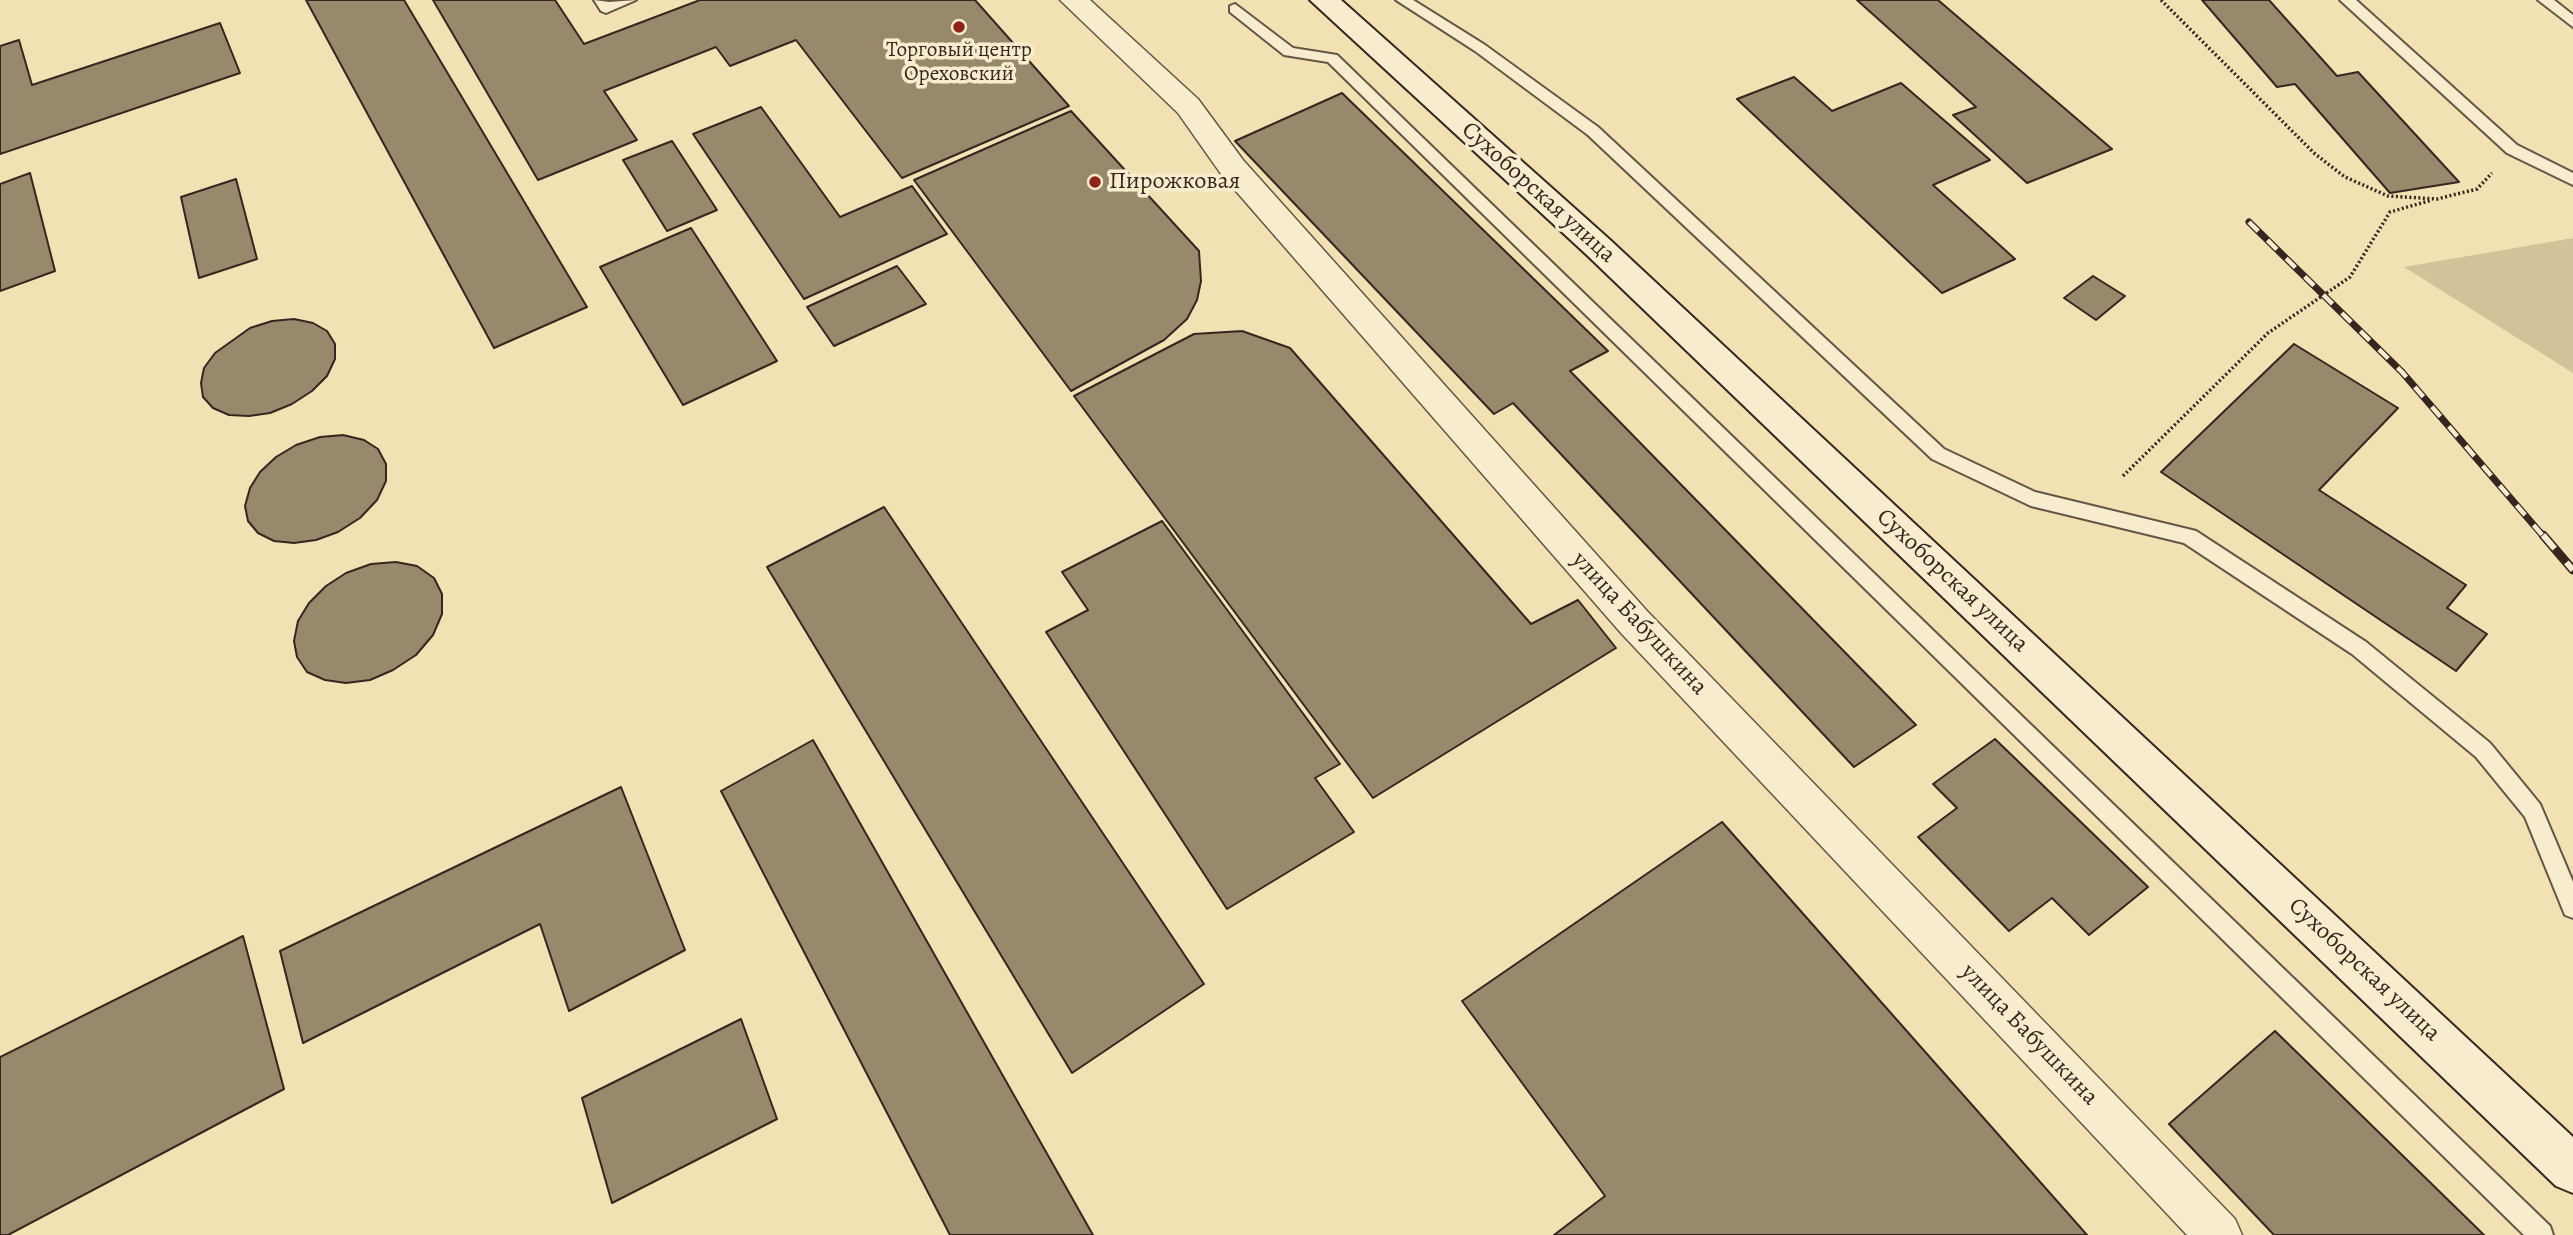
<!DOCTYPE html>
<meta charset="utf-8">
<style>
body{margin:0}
canvas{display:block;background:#f2e2b3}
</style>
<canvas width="2573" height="1235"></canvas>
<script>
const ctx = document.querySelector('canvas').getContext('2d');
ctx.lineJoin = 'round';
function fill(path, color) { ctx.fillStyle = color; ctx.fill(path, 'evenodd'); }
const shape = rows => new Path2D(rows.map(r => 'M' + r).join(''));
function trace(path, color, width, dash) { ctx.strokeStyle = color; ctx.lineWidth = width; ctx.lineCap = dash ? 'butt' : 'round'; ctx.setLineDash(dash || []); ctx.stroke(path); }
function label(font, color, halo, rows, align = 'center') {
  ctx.font = font + ' Alegreya,serif'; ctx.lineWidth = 7; ctx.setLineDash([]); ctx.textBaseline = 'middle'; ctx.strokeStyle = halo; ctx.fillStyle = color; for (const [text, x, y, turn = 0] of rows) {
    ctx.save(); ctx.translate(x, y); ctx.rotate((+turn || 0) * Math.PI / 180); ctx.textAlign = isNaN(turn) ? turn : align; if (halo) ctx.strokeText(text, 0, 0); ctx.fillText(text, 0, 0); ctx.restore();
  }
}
const green = shape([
 [2573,238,2573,373,2404,267]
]);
const building = shape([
 [306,0,404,0,587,307,494,348,306,0],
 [433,0,555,0,584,44,700,0,975,0,1069,106,902,178,796,40,730,66,716,47,604,91,637,140,538,180,433,0],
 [1857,0,1938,0,2112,149,2027,183,1953,115,1976,107,1857,0],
 [2202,0,2269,0,2337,76,2358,72,2459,182,2390,193,2295,84,2277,87,2202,0],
 [220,23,240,73,0,154,0,46,19,40,32,85,220,23],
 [1794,77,1832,111,1901,83,1990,160,1933,185,2015,259,1942,293,1737,99,1794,77],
 [1342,93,1608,351,1570,371,1916,725,1854,767,1513,403,1494,414,1235,141,1342,93],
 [761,107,840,217,912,186,947,234,804,299,693,134,761,107],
 [1071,111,1199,251,1201,281,1197,300,1187,319,1164,340,1071,391,914,180,1071,111],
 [672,141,717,210,667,231,623,160,672,141],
 [30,173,55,271,0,291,0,184,30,173],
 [236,179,257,259,199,278,181,197,236,179],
 [691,228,777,361,683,405,600,267,691,228],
 [897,266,926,304,834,346,807,307,897,266],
 [2093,276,2125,296,2096,320,2064,298,2093,276],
 [294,319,313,323,327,331,335,344,335,359,327,376,312,391,292,404,270,413,249,416,229,415,213,408,203,397,201,383,204,368,215,353,250,328,272,321,294,319],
 [1242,331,1290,348,1531,624,1578,600,1616,648,1373,798,1074,396,1194,334,1242,331],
 [2294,344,2398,408,2319,490,2466,585,2447,608,2487,634,2456,671,2161,472,2294,344],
 [343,435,364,440,378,449,386,464,386,481,377,500,360,518,338,532,316,540,294,543,274,541,258,533,248,521,245,506,250,488,260,472,276,457,296,445,320,437,343,435],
 [884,507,1204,984,1072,1073,767,567,884,507],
 [1162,521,1340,764,1315,778,1354,832,1227,909,1046,632,1088,610,1062,572,1162,521],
 [396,562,417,566,434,578,442,594,442,614,433,635,416,655,393,670,370,680,346,683,325,680,307,672,297,657,294,641,298,621,309,603,326,586,346,573,371,564,396,562],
 [1995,739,2148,887,2089,935,2052,898,2009,931,1918,837,1957,808,1933,784,1995,739],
 [813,740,1093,1235,950,1235,721,791,813,740],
 [621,787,685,950,569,1011,540,924,303,1043,280,951,621,787],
 [1722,822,2087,1235,1554,1235,1605,1196,1462,1001,1722,822],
 [243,936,284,1089,8,1235,0,1235,0,1057,243,936],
 [741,1019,777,1119,612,1203,582,1098,741,1019],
 [2275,1031,2484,1235,2274,1235,2169,1124,2275,1031]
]);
const path = shape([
 [2161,0,2314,153,2345,177,2388,196,2437,199,2477,189,2492,173],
 [2123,476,2268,333,2350,277,2390,212,2432,200]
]);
const lane = shape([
 [594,0,609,2,636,0,606,13,601,11,594,0],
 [1396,0,1413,0,1485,45,1598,127,1944,449,2035,492,2196,531,2366,642,2490,743,2540,804,2573,882,2573,918,2565,915,2525,817,2476,757,2352,654,2184,543,2031,506,1932,459,1588,135,1475,51,1396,0],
 [2340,0,2356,0,2517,145,2573,173,2573,185,2507,153,2340,0],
 [2538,0,2554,0,2573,15,2573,27,2538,0],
 [1235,4,1293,48,1337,55,2550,1226,2553,1235,2524,1235,1328,62,1284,55,1230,12,1230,6,1235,4]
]);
const street = shape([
 [1060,0,1090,0,1198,99,1243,160,1647,611,2235,1219,2242,1235,2187,1235,1621,633,1221,174,1178,113,1060,0]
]);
const secondary = shape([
 [1310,0,1341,0,1609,239,2573,1137,2573,1193,2556,1186,1587,255,1310,0]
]);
const railFar1 = shape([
 [2249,222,2402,372,2544,537]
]);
const rail = shape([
 [2543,535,2573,570]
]);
const markers = [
 [959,27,7,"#8f2418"],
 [1095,182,7,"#8f2418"]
];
const farPoinames = [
 ["Торговый центр",959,51],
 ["Ореховский",959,75]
];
const poiNames = [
 ["Пирожковая",1109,182]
];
const streetNames = [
 ["Сухоборская улица",1538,193,42],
 ["Сухоборская улица",1952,581,43],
 ["улица Бабушкина",1639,624,47],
 ["Сухоборская улица",2364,970,43],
 ["улица Бабушкина",2029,1035,46]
];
fill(green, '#d2c29a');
fill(building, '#98886c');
trace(building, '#36261f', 2);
trace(lane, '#655544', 4);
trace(street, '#655544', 3);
trace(secondary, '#36261f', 4);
trace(path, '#36261f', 3.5, [2, 2.5]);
fill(lane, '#f7ecce');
fill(street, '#f7ecce');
fill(secondary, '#f7ecce');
trace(railFar1, '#36261f', 7);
trace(rail, '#36261f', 9);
trace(railFar1, '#f7ecce', 4.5, [13]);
trace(rail, '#f7ecce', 6, [18]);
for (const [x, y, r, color] of markers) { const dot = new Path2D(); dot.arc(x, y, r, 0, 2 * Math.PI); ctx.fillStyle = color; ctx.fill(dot); trace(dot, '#f7ecce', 2.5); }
label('21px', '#36261f', '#f7ecce', farPoinames);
label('24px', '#36261f', '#f7ecce', poiNames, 'left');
label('24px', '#36261f', '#f7ecce', streetNames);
</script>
